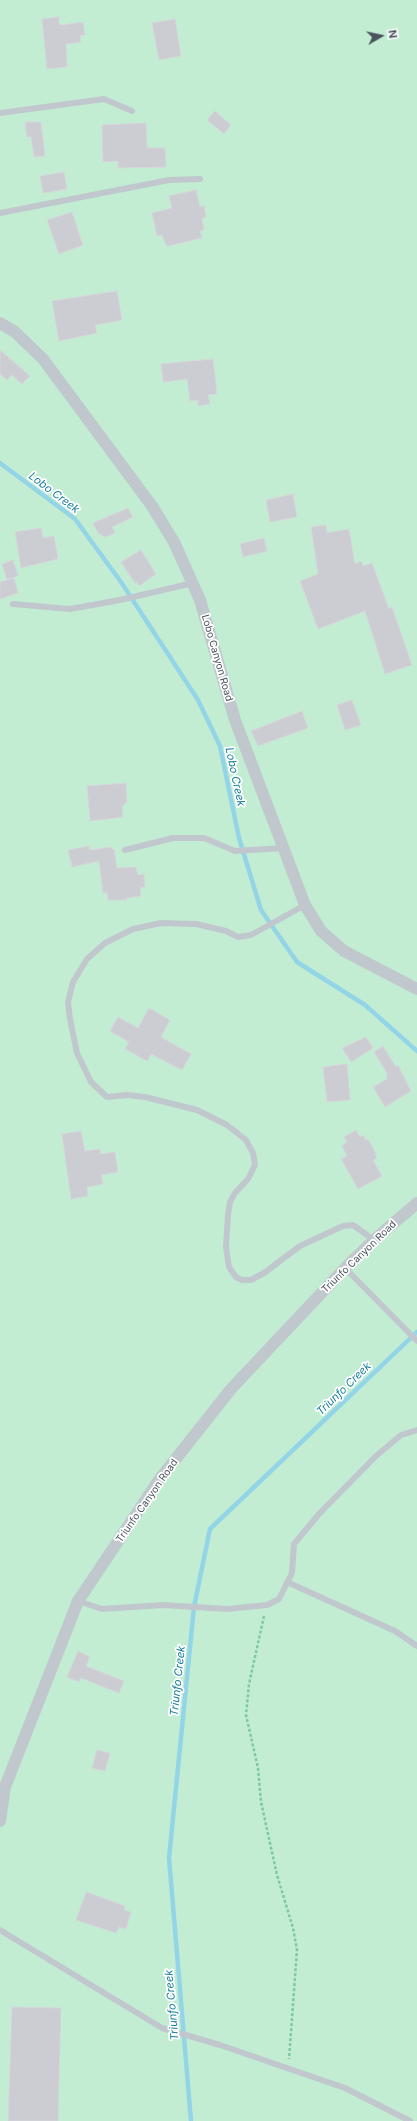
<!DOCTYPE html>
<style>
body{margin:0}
#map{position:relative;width:417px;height:2121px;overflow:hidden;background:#f3f1f1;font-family:Inter,sans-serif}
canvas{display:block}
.north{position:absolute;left:361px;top:16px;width:40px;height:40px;-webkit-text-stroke:3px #fff;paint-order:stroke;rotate:81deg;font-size:11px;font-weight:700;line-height:16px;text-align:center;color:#4a545d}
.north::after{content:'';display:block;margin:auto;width:14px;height:18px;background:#4a545d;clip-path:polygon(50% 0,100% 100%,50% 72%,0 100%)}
</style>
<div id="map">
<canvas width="417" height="2121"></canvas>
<div class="north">N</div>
</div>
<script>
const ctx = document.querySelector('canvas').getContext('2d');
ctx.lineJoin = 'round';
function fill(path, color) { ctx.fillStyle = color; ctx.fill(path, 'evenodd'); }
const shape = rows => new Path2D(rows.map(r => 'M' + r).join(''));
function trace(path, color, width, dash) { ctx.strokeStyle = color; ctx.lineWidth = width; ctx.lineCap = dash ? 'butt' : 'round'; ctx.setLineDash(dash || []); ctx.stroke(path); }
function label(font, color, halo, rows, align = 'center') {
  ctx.font = font + ' Inter,sans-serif'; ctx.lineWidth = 3.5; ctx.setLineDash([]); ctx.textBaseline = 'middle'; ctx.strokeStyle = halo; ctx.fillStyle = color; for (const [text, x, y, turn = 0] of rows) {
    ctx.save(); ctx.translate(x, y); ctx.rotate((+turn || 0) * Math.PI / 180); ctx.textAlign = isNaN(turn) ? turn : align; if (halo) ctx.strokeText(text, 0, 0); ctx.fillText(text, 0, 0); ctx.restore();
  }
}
const green = shape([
 [0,0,417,0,417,2121,0,2121]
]);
const stream = shape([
 [0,463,75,519,121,582,198,700,220,746,239,838,261,910,297,962,365,1005,417,1051],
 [191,2121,169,1858,194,1607,210,1529,417,1332]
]);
const building = shape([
 [59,17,59,24,62,25,83,22,85,35,80,36,81,42,66,44,67,67,47,69,42,19,59,17],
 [175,19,181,56,159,60,152,23,175,19],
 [215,111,231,125,224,134,207,120,215,111],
 [25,122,41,122,45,156,34,157,31,137,27,137,25,122],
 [146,123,147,148,165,148,166,167,118,168,118,161,103,162,102,125,146,123],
 [64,172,67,189,43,193,40,176,64,172],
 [196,190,200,207,204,206,206,217,202,218,204,230,200,231,202,238,168,246,166,245,162,235,157,236,152,213,172,208,169,196,196,190],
 [72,212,83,245,59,254,47,220,72,212],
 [117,291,122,320,95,325,97,333,59,341,52,301,117,291],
 [0,350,30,376,22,384,12,375,7,380,0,374,0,350],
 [213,359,217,394,208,395,210,404,198,406,198,400,190,401,187,379,163,382,161,364,213,359],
 [293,494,297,517,270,522,266,500,293,494],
 [128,508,133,517,112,527,115,533,105,537,98,533,93,523,128,508],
 [326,525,327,533,349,529,355,564,361,561,363,566,372,563,389,609,392,607,412,665,385,674,365,611,318,629,300,581,318,574,311,527,326,525],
 [41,528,43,538,54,536,58,559,21,568,15,532,41,528],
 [264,538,267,551,243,557,240,544,264,538],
 [141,550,156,574,139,586,137,582,135,583,121,562,141,550],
 [13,560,18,576,7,580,2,564,13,560],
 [14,578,18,593,0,599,0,582,14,578],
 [352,700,361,725,345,730,337,705,352,700],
 [302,711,308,728,258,746,251,731,302,711],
 [126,783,127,802,122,807,123,817,90,821,87,786,126,783],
 [89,846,90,850,111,847,112,849,114,849,117,868,136,867,138,875,144,874,145,887,140,888,141,896,127,898,127,900,108,900,107,893,103,893,99,861,72,867,68,850,89,846],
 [149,1008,170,1020,161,1037,191,1054,182,1070,151,1054,147,1061,125,1049,129,1042,110,1031,118,1017,138,1028,149,1008],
 [366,1037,373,1048,351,1062,342,1048,366,1037],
 [383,1046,396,1067,398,1065,411,1091,385,1107,373,1087,387,1079,386,1076,388,1075,374,1052,383,1046],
 [347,1064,350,1100,327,1102,323,1067,347,1064],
 [356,1130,360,1137,363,1135,366,1140,368,1139,375,1152,377,1158,373,1160,382,1176,358,1189,341,1159,347,1156,342,1146,347,1142,344,1137,356,1130],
 [81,1131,85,1151,100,1149,101,1154,115,1152,118,1172,101,1175,103,1184,87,1187,88,1196,71,1199,62,1134,81,1131],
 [78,1651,90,1657,86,1666,124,1681,119,1693,81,1678,79,1682,67,1677,78,1651],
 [97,1750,110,1753,105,1771,92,1768,97,1750],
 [86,1892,125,1906,124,1910,131,1912,126,1929,119,1927,116,1933,76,1920,86,1892],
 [12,2007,61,2008,58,2121,8,2121,12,2007]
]);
const path = shape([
 [264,1616,249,1684,246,1715,258,1768,261,1802,277,1875,293,1928,297,1950,289,2059]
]);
const service = shape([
 [0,113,104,99,132,111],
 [0,213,169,180,200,179],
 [13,604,70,609,120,600,193,583],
 [125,850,173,838,204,838,235,851,284,848],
 [305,905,251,935,238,937,226,931,196,924,161,923,133,929,105,943,87,959,73,982,68,1002,70,1019,77,1053,91,1082,107,1097,127,1095,145,1097,197,1110,227,1125,246,1140,253,1153,255,1165,248,1179,235,1193,230,1202,228,1215,226,1247,229,1267,236,1277,242,1280,251,1280,264,1273,300,1246,343,1226,353,1225,374,1240],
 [345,1268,417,1341],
 [287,1582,395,1631,417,1646],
 [78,1601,102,1609,163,1605,227,1609,267,1605,279,1599,292,1573,294,1544,319,1514,376,1456,401,1435,417,1430],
 [0,1930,162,2028,220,2045,345,2088,410,2121]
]);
const minor = shape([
 [0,323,15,332,43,359,152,506,174,542,200,600,235,720,305,905,321,931,344,951,417,989],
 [0,1821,5,1787,78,1601,159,1480,231,1389,345,1268,374,1240,417,1203]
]);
const streetNames = [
 ["Lobo Canyon Road",217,658,74],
 ["Triunfo Canyon Road",359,1257,-44],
 ["Triunfo Canyon Road",147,1501,-55]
];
const waterNames = [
 ["Lobo Creek",54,493,37],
 ["Lobo Creek",235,777,78],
 ["Triunfo Creek",344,1389,-44],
 ["Triunfo Creek",178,1681,-84],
 ["Triunfo Creek",172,2005,-95]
];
fill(green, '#c3edd3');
trace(stream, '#93d5e7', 4.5);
fill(building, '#cbcdd3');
trace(building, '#d5d7db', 1);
trace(path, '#7dc9a4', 2.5, [3, 2]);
trace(service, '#c0c8ce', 6);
trace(minor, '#c0c8ce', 12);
label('10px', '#4a545d', '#fff', streetNames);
label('italic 11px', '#167f9c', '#fff', waterNames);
</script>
